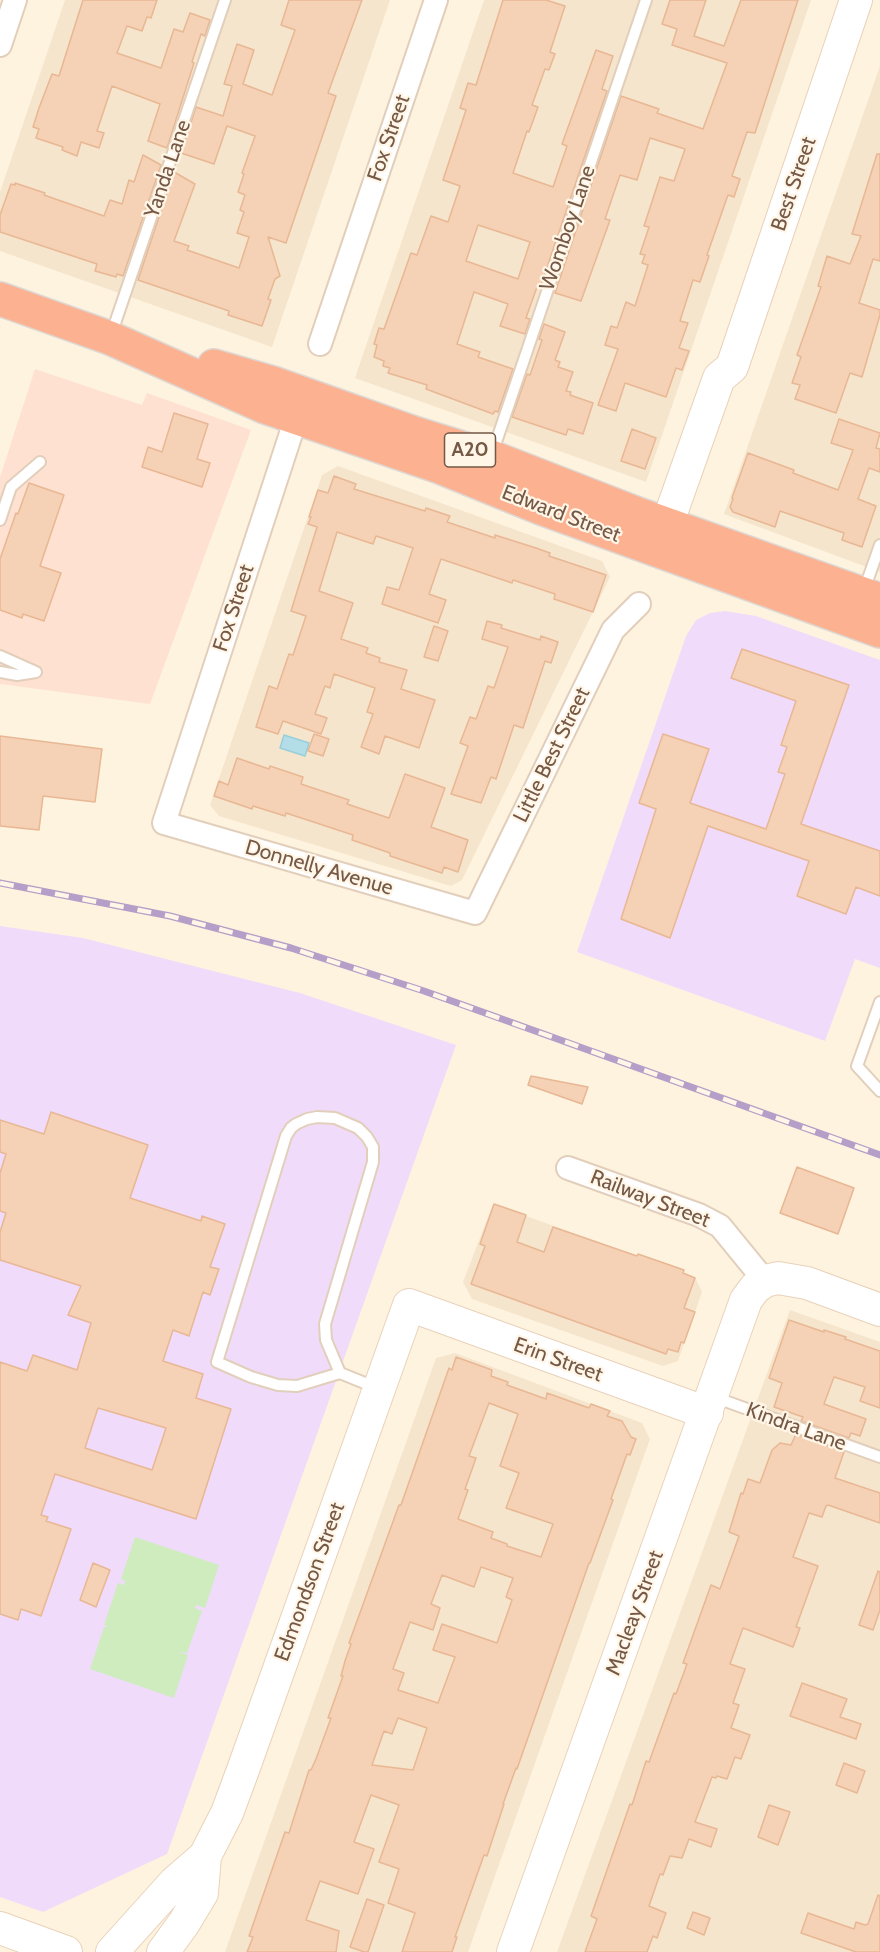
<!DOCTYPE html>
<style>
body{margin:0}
canvas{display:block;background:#fef3df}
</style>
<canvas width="880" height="1952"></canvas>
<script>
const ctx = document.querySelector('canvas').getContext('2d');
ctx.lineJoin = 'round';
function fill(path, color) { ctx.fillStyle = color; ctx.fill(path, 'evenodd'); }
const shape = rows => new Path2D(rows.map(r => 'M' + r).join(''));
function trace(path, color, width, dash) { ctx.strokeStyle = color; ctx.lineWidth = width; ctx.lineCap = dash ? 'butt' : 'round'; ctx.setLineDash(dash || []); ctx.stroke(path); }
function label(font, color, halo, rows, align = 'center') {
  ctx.font = font + ' Cabin,sans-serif'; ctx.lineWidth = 4.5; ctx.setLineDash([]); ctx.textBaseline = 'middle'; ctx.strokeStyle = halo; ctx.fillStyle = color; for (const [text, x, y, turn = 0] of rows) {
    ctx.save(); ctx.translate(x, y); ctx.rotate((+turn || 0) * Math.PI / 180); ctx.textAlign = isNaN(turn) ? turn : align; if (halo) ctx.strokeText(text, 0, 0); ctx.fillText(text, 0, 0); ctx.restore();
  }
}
const residential = shape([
 [65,0,390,0,272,347,0,251,0,192],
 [484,0,811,0,646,482,355,378],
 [880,66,880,572,724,514],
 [338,466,602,561,610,577,462,880,451,886,219,816,210,805,322,475],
 [493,1204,695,1277,702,1292,678,1361,663,1366,472,1299,463,1282],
 [790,1310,880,1342,880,1952,557,1952],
 [455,1353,642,1423,650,1439,468,1952,225,1952,436,1358]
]);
const commercial = shape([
 [35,369,142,405,147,393,251,430,150,704,0,684,0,477]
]);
const education = shape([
 [725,611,756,616,880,660,880,968,855,959,825,1041,577,952,686,636,696,620,710,613],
 [0,926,83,938,300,993,456,1045,167,1854,43,1912,0,1897]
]);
const green = shape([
 [135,1537,219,1565,205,1608,196,1605,195,1608,202,1611,187,1653,179,1652,188,1655,174,1698,90,1669,104,1627,109,1627,104,1625,118,1583,124,1585,125,1581,121,1579]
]);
const water = shape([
 [284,735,309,743,305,756,280,748,284,735]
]);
const building = shape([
 [83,0,157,0,151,18,147,17,142,31,127,26,117,53,161,68,174,29,183,32,190,13,210,20,205,36,201,34,192,62,194,63,167,148,148,141,160,104,112,86,97,131,104,133,99,148,81,142,77,156,62,150,63,147,36,138,39,129,33,127,39,108,52,74,59,76,83,0],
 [289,0,362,0,328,93,336,96,286,243,268,237,280,276,275,279,268,299,271,300,262,326,228,315,229,311,138,280,174,172,195,184,174,241,189,246,187,250,239,268,249,237,237,233,244,212,240,210,245,195,238,192,244,174,242,173,255,136,227,126,214,164,181,153,196,107,223,116,232,86,224,84,237,44,254,50,243,84,272,95,295,30,281,25,289,0],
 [503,0,546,0,565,6,550,52,555,54,549,70,545,69,532,105,538,107,529,132,527,131,513,173,553,187,567,146,562,144,596,50,613,56,602,89,607,91,540,288,537,287,526,318,530,319,525,334,500,326,508,304,474,292,457,344,480,352,478,357,513,369,498,412,495,411,493,414,426,389,427,385,388,373,390,368,383,366,384,361,374,357,377,345,374,344,379,328,384,329,411,253,417,255,431,216,448,222,460,186,443,180,466,110,460,108,468,83,476,85,503,0],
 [478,225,530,242,518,279,466,261,478,225],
 [670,0,706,0,694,36,724,46,741,0,798,0,755,133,747,132,732,176,740,179,734,197,728,195,707,255,709,256,700,282,693,280,680,321,688,323,679,348,689,351,682,370,676,368,666,397,625,383,616,411,598,405,618,349,605,345,611,326,617,328,626,302,635,306,648,265,642,263,645,255,640,254,649,227,644,226,660,177,674,181,685,149,650,138,637,180,620,175,605,219,610,220,581,301,555,293,621,96,659,109,657,113,703,129,727,63,672,45,677,29,662,24,670,0],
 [877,154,880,154,880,261,873,259,859,303,880,310,880,315,862,377,850,373,836,413,795,399,800,385,792,383,801,357,797,355,821,287,818,286,827,256,850,264,861,236,852,234,877,154],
 [143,155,161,165,123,276,117,274,116,277,95,271,97,264,0,232,0,215,11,184,15,185,15,183,45,193,44,195,104,216,110,200,122,204,129,180,134,182,143,155],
 [544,324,565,332,555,360,560,362,558,367,573,372,566,391,571,392,570,395,593,403,583,434,568,429,566,435,512,417,527,374,530,375,542,340,539,339,544,324],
 [174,413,208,424,197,459,210,463,202,487,142,467,148,447,162,452,174,413],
 [839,419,880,433,876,448,880,449,880,472,869,468,858,499,876,506,862,547,842,540,844,533,780,511,775,527,733,512,730,507,733,499,732,498,748,453,794,470,793,473,838,490,853,450,831,443,839,419],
 [632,429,656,438,645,469,621,461,632,429],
 [334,476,356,484,354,489,425,511,426,508,450,516,447,522,495,538,495,535,536,548,550,553,549,556,606,575,593,612,554,599,555,594,513,580,512,583,441,559,429,594,446,600,438,623,382,604,387,587,399,590,413,548,376,536,373,544,337,532,319,591,353,603,341,639,368,648,366,653,380,658,379,662,407,670,401,689,435,700,419,748,385,736,379,754,361,747,373,714,367,712,375,688,334,674,330,688,325,686,315,714,327,718,321,734,283,721,278,734,256,727,269,686,277,689,289,654,293,655,306,616,291,611,317,527,308,524,311,517,309,517,318,490,328,493,334,476],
 [29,483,64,495,40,566,61,573,44,621,23,614,22,618,0,610,0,559,16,513,18,514,29,483],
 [487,621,502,625,501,628,540,640,541,636,558,642,551,663,545,661,523,728,514,725,496,779,491,777,481,803,451,794,468,746,460,743,470,717,476,719,488,686,494,688,508,647,482,639,487,621],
 [434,626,448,631,438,661,424,657,434,626],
 [742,649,849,685,801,824,880,851,880,896,856,887,846,914,797,896,809,861,708,826,670,938,621,919,656,809,639,803,663,734,709,749,690,803,766,829,785,774,778,772,787,747,781,745,796,701,731,678,742,649],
 [314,734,329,739,323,756,308,751,314,734],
 [0,736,102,749,95,802,43,796,39,830,0,826,0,736],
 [237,758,269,769,270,766,303,777,301,784,349,800,347,804,389,818,405,774,445,788,431,827,468,840,458,872,444,867,442,873,390,856,390,853,352,840,353,835,286,813,285,816,253,806,252,809,214,796,219,781,228,785,237,758],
 [531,1076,588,1087,582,1104,528,1085,531,1076],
 [51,1112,148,1145,130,1198,201,1221,202,1216,225,1224,210,1267,219,1269,210,1295,203,1292,189,1336,173,1330,163,1361,203,1374,196,1398,231,1409,196,1519,55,1474,41,1515,48,1517,46,1521,71,1529,41,1616,21,1609,18,1620,0,1614,0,1362,27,1371,33,1355,77,1370,91,1323,68,1315,81,1286,0,1260,0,1232,6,1213,0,1211,0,1173,6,1154,0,1152,0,1120,44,1134,51,1112],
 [98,1408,166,1428,152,1470,85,1448,98,1408],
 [797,1167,854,1188,838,1234,780,1213,797,1167],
 [494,1204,526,1215,517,1242,544,1252,553,1227,637,1256,638,1254,684,1270,683,1273,695,1278,684,1308,695,1312,684,1343,681,1342,678,1352,668,1349,666,1354,471,1284,485,1246,480,1244,494,1204],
 [789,1320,824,1332,824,1330,846,1337,845,1339,880,1351,880,1408,860,1401,865,1387,834,1377,824,1404,866,1419,860,1436,851,1433,849,1438,801,1421,803,1417,774,1407,782,1383,769,1378,789,1320],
 [456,1357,492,1370,491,1376,508,1382,507,1385,546,1399,547,1393,589,1408,591,1404,610,1411,607,1416,622,1421,631,1437,636,1439,630,1455,627,1454,611,1499,613,1500,590,1563,589,1563,517,1769,516,1768,503,1804,504,1804,487,1856,484,1855,455,1937,457,1937,452,1952,402,1952,415,1913,388,1903,399,1869,379,1862,399,1805,371,1795,354,1842,374,1849,358,1894,320,1881,306,1920,339,1931,336,1952,247,1952,253,1937,249,1936,285,1832,289,1833,309,1770,311,1770,316,1759,331,1718,328,1718,343,1676,341,1676,345,1661,351,1644,349,1643,357,1621,399,1505,401,1505,449,1368,452,1370,456,1357],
 [489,1403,518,1414,500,1466,519,1473,506,1508,553,1524,541,1557,507,1546,507,1544,491,1538,493,1532,458,1519,468,1490,465,1489,476,1458,469,1456,489,1403],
 [481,1567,513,1578,506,1597,512,1600,497,1643,442,1624,433,1650,455,1657,438,1703,398,1690,404,1673,393,1669,410,1622,433,1630,440,1608,431,1604,442,1575,474,1587,481,1567],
 [398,1718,427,1728,413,1770,372,1765,384,1731,392,1734,398,1718],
 [796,1434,844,1452,835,1478,880,1493,880,1523,828,1505,826,1506,822,1517,809,1513,793,1557,818,1566,796,1627,800,1628,793,1647,743,1628,730,1664,745,1669,733,1703,739,1705,731,1728,750,1735,741,1759,735,1757,727,1779,717,1776,716,1778,712,1777,695,1822,717,1829,711,1847,689,1839,682,1858,670,1856,663,1875,660,1874,649,1906,666,1913,657,1938,653,1936,647,1952,585,1952,597,1919,591,1916,630,1804,632,1805,646,1761,649,1762,674,1693,676,1694,687,1664,683,1663,711,1585,720,1589,739,1536,729,1532,741,1493,743,1494,748,1479,760,1483,772,1450,780,1443,791,1445,796,1434],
 [93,1563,110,1570,96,1607,80,1600,93,1563],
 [878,1571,880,1572,880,1610,873,1630,859,1625,878,1571],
 [802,1683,847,1699,840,1717,861,1724,856,1739,790,1716,802,1683],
 [844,1763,865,1771,857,1793,836,1785,844,1763],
 [769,1805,790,1812,778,1845,758,1837,769,1805],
 [878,1895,880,1896,880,1952,856,1952,801,1933,808,1913,854,1929,856,1922,865,1925,868,1924,878,1895],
 [367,1899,384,1905,368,1952,364,1952,350,1947,367,1899],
 [693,1912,710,1918,704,1935,687,1928,693,1912]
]);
const lane = shape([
 [111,335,225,0],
 [492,454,646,0],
 [0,520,11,487,40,462],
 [864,590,880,545],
 [0,656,36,672],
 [0,672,17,675,36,672],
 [880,1002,857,1066,880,1091],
 [340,1373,297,1386,278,1385,251,1377,217,1362,286,1136,291,1128,296,1124,307,1119,317,1117,335,1118,358,1128,367,1137,373,1147,373,1162,325,1324,326,1340,340,1373,377,1388],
 [714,1397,880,1457]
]);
const street = shape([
 [0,45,15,0],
 [320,344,436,0],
 [300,406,164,823,475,913,613,630,639,604],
 [568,1168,699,1215,720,1226,765,1281]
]);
const secondary = shape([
 [658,550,719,378,732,367,856,0],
 [0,1928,66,1952],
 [112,1952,175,1882,205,1856],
 [163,1952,184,1923,202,1893,205,1856,227,1813,243,1770,409,1305,707,1413],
 [513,1952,746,1300,755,1288,765,1281,778,1278,807,1283,880,1310]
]);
const highway = shape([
 [0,299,110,338,265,407,440,467,541,508,880,631],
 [214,366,273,383,414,433,491,457,635,513,880,600]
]);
const rail = shape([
 [0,883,170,916,291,948,424,991,880,1155]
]);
const shields = [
 [470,450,51]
];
const shieldNames = [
 ["A20",470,450]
];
const streetNames = [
 ["Fox Street",389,138,-71],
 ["Yanda Lane",168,169,-71],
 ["Best Street",794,184,-71],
 ["Womboy Lane",568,228,-71],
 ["Edward Street",561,514,21],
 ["Fox Street",234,608,-72],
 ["Little Best Street",552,755,-64],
 ["Donnelly Avenue",319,868,16],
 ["Railway Street",650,1199,21],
 ["Erin Street",558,1360,20],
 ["Kindra Lane",796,1427,20],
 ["Edmondson Street",310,1582,-70],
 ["Macleay Street",635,1613,-70]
];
fill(residential, '#f6e5cd');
fill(commercial, '#ffe1d2');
fill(education, '#f0dcfa');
fill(green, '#ceecbd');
fill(water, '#b3dee8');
trace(water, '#98ceda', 1.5);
fill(building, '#f5d1b5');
trace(building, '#e8b794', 1.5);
trace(lane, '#e2cfbb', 14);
trace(street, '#e2cfbb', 26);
trace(secondary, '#e9d2ba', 34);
trace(highway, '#ded7d2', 36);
trace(lane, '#fff', 10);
trace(street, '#fff', 22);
trace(secondary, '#fff', 32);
trace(highway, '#fcb191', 33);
trace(rail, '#b59ec7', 7);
trace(rail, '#fff6e7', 4.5, [14]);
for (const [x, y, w] of shields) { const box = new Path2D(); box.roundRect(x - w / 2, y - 17, w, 34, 4.5); ctx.fillStyle = '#fff6e7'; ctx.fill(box); trace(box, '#755845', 1.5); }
label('bold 20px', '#755845', null, shieldNames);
label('21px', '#755845', '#fff6e7', streetNames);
</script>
